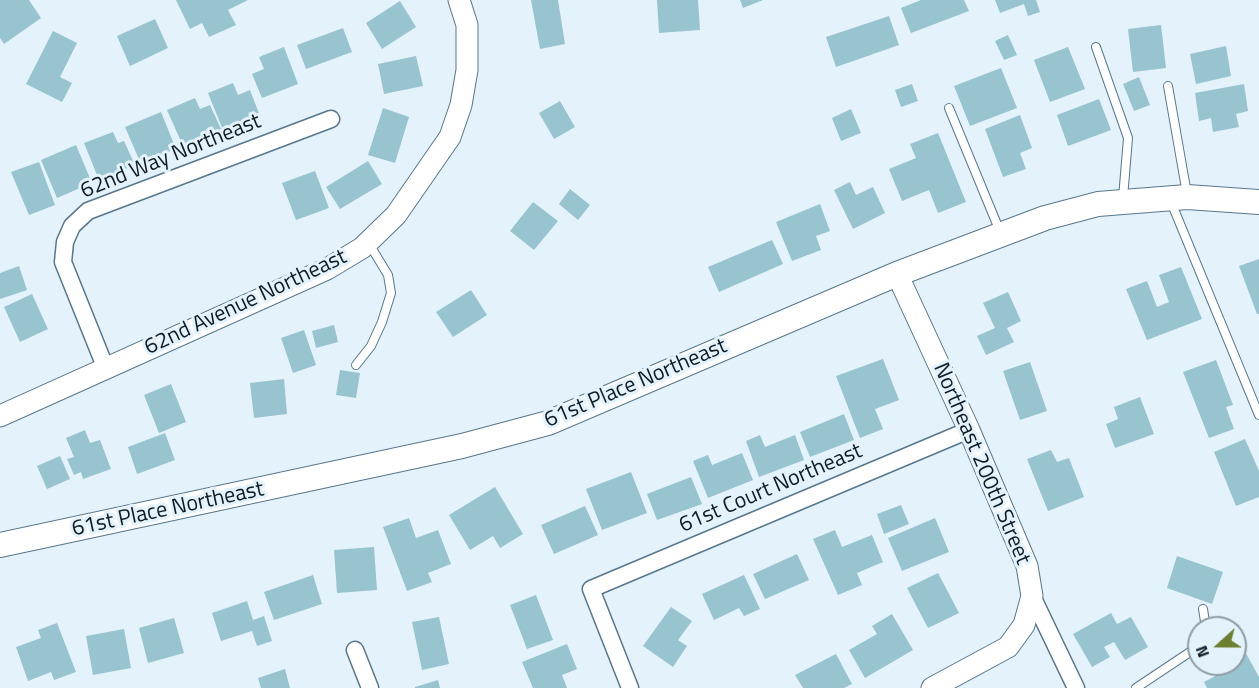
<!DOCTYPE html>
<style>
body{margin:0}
#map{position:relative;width:1259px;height:688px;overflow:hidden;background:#e4f2fc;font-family:"Titillium Web",sans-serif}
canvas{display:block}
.north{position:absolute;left:1187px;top:616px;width:60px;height:60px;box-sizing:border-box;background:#e4f2fc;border:2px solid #8f9ca6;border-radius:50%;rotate:249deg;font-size:16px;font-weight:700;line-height:24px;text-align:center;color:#0f1c24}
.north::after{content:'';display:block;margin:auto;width:21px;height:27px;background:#6c7f2f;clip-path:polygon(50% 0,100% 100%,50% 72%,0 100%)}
</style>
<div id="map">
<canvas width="1259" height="688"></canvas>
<div class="north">N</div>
</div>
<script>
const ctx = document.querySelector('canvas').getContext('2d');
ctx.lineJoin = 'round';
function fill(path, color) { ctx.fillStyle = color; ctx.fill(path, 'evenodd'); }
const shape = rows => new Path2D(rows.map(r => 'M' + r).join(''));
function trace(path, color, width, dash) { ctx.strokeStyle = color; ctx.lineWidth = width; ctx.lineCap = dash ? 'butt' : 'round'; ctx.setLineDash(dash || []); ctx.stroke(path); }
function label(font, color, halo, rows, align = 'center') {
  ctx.font = font + ' "Titillium Web",sans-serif'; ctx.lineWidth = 6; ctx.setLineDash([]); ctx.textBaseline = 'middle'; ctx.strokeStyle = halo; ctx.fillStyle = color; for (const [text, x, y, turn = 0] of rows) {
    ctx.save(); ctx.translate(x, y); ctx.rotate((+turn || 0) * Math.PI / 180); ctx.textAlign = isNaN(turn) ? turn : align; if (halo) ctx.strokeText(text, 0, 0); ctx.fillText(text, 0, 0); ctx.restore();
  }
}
const building = shape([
 [0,0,29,0,41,18,4,44,0,38],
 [176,0,248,0,228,10,236,25,209,37,202,23,190,29],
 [531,0,558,0,565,44,540,49],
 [657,0,698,0,700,30,659,33],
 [740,0,763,0,743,8],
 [921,0,964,0,969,11,911,33,901,8],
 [995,0,1036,0,1040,12,1028,16,1024,4,1000,13],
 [400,1,416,27,382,49,366,23],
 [889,16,899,45,836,67,826,37],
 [155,19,168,48,130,66,117,36],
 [1161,25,1166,68,1133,72,1128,29],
 [343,28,352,52,306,69,297,45],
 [53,31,77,43,60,77,72,83,62,102,26,84],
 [1008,35,1017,55,1004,60,995,41],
 [1226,46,1231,76,1196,84,1190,54],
 [284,47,298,84,262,98,252,74,264,69,259,57],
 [1068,47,1085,89,1050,102,1034,60],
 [416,56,423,86,384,94,378,64],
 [1001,68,1017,108,970,126,954,86],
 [1139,77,1150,105,1134,111,1123,84],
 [233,83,238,95,250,90,260,116,223,130,208,93],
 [912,84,918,101,901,107,895,90],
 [1244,84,1248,111,1236,114,1239,127,1213,132,1211,118,1199,121,1195,93],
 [195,98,200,109,210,105,221,129,183,146,167,110],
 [1099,99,1111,130,1068,146,1057,115],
 [560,101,575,127,554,139,539,113],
 [383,108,409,117,395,163,368,155],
 [851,109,861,133,841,141,832,118],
 [161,112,176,149,141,164,125,127],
 [1020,115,1032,148,1020,153,1026,169,1003,177,985,129],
 [113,132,118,143,124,141,135,165,99,180,84,143],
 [938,133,966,202,938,213,929,190,902,201,889,169,916,158,910,144],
 [76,145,92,183,57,198,41,160],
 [368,161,382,184,340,209,326,187],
 [39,162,55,205,29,215,11,172],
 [315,171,329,208,296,220,282,183],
 [850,182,856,195,873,187,885,213,853,229,834,190],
 [570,189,590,205,578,220,559,204],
 [533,202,558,221,534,250,510,231],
 [820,204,830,231,816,236,821,250,792,261,776,222],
 [772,240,783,264,719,292,708,267],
 [1259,259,1259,314,1257,314,1239,266],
 [19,266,27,290,0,299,0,273],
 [1181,267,1202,319,1147,340,1126,289,1147,281,1157,307,1169,302,1159,275],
 [471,290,487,315,453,337,436,312],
 [1008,292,1021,321,1007,328,1014,342,986,355,977,336,995,328,983,303],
 [32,294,48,329,20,342,4,307],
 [334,325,338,342,316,348,312,331],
 [304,330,316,365,293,373,281,338],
 [883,359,899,400,875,409,883,429,860,438,836,376],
 [1216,360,1233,405,1226,407,1234,429,1209,438,1183,372],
 [1030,362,1047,411,1020,420,1003,371],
 [340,370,360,373,356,398,336,395],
 [284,379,287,414,254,418,250,383],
 [171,384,186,422,159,433,144,395],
 [1140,397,1154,434,1115,448,1106,424,1118,419,1114,407],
 [844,414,854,440,810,457,800,432],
 [85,430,90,443,100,440,111,469,83,479,81,472,74,475,67,459,74,457,66,438],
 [165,433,175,460,137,474,128,447],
 [760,435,765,447,795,435,804,460,759,477,746,441],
 [1245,439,1259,471,1259,497,1236,506,1214,452],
 [1051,450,1057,462,1069,458,1084,497,1048,511,1027,459],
 [742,453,753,480,708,498,693,461,708,455,712,465],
 [60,456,70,479,47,489,37,466],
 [631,472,647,513,602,530,586,489],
 [691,477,702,504,657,520,647,494],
 [495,487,523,534,500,548,493,536,470,550,449,515],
 [901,505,909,524,884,534,877,514],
 [585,506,598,535,554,554,541,525],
 [409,518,416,538,438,530,451,564,428,573,432,582,407,591,383,527],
 [935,518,949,552,902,571,888,538],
 [835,530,842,547,872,535,883,562,857,573,862,585,838,595,813,539],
 [374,547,377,590,337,593,334,550],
 [797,554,809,580,765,599,753,574],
 [1177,556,1223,572,1212,604,1167,588],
 [938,573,959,613,928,628,907,588],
 [313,575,322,604,274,620,264,592],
 [744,575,760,609,744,616,739,608,714,620,702,594],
 [536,595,553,640,527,649,510,605],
 [247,601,253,620,264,616,272,641,257,646,252,631,221,641,212,613],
 [671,607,692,621,678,640,687,646,673,667,643,646],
 [1111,613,1117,624,1131,617,1148,647,1125,660,1114,642,1104,647,1110,657,1092,667,1073,634],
 [892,614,913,650,865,678,849,650,877,634,872,626],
 [439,617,449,664,422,670,412,622],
 [174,618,184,653,148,663,139,628],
 [57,623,76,672,54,680,51,672,28,681,16,647,41,638,38,630],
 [124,629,131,668,93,675,86,636],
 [567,644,577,669,562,675,567,688,533,688,522,662],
 [1242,646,1259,677,1259,688,1207,688,1204,682,1229,669,1227,664,1235,664,1235,649],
 [836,654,852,684,844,688,803,688,795,675],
 [285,669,290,688,261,688,258,678],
 [438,680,440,688,415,688,415,687]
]);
const service = shape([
 [1096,47,1128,138,1123,198],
 [1168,86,1187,194],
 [949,108,1001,234],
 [1171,202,1259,415],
 [356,365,371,346,382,322,391,293,388,275,368,242],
 [1203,609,1206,628],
 [1136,688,1199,646]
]);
const minor = shape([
 [106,369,63,262,65,242,72,226,88,211,331,119],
 [1032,596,1076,688],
 [355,650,370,688],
 [630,688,591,589,969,430]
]);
const tertiary = shape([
 [897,274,969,430,1027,566,1032,596,1024,625,1008,647,932,688],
 [0,416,327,269,362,248,396,215,450,137,461,105,467,70,467,25,459,0]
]);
const secondary = shape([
 [0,545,462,446,548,423,897,274,1045,218,1098,204,1123,202,1187,197,1259,202]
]);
const streetNames = [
 ["62nd Way Northeast",171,157,-22],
 ["62nd Avenue Northeast",246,303,-25],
 ["61st Place Northeast",636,384,-23],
 ["Northeast 200th Street",981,464,67],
 ["61st Court Northeast",771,489,-23],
 ["61st Place Northeast",168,510,-12]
];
fill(building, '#97c4cf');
trace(service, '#57778c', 10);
trace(minor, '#57778c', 19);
trace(tertiary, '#57778c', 23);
trace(secondary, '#57778c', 26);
trace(service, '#fff', 8);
trace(minor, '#fff', 16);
trace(tertiary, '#fff', 21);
trace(secondary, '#fff', 24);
label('22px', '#0f1c24', '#e4f2fc', streetNames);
</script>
